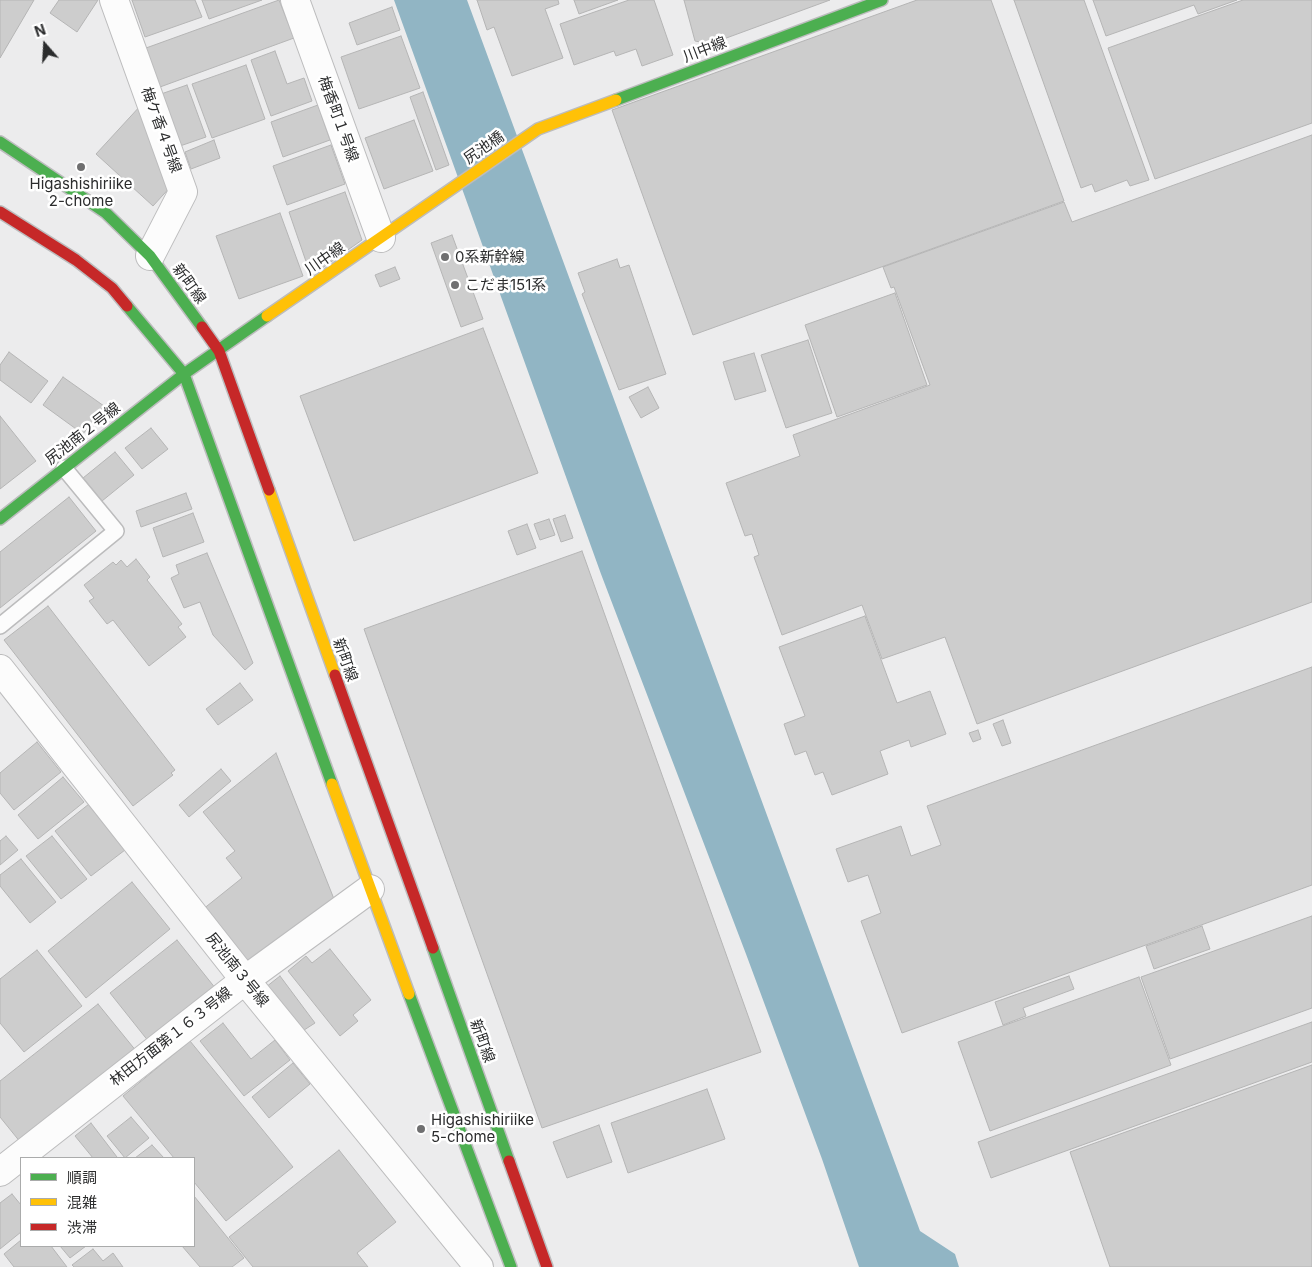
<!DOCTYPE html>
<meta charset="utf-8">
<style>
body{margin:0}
#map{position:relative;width:1312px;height:1267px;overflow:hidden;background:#ececed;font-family:Inter,"Noto Sans JP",sans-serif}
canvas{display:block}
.legend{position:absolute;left:20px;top:1157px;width:175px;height:90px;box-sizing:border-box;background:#fff;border:1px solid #aaabab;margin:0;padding:6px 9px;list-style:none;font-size:15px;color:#2b2c2d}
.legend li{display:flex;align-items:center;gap:10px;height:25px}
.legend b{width:25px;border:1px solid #aaabab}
.north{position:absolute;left:20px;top:20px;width:50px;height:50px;-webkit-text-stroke:4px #fff;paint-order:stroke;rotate:341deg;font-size:14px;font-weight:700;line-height:20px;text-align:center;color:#2b2c2d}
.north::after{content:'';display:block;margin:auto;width:18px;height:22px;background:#2b2c2d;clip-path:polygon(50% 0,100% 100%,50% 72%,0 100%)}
</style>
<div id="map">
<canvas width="1312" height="1267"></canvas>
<ul class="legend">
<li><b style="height:6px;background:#4caf50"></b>順調</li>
<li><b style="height:6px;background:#ffc107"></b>混雑</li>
<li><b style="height:6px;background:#c62828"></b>渋滞</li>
</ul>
<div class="north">N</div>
</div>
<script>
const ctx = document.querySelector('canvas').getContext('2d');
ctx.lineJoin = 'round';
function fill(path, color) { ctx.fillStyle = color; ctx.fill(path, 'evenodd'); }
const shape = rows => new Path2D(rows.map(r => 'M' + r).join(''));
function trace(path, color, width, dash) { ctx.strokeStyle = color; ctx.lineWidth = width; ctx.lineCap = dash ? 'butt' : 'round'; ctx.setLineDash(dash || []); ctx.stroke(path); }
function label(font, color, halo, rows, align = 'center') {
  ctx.font = font + ' Inter,"Noto Sans JP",sans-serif'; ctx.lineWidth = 5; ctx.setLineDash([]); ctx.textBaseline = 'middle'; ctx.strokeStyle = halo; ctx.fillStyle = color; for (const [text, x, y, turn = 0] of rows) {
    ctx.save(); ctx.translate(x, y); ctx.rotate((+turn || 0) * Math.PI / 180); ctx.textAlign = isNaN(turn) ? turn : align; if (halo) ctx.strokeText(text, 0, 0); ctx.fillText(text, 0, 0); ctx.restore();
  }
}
const water = shape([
 [394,0,467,0,920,1231,955,1254,959,1267,859,1267,822,1159,746,954,601,574]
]);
const building = shape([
 [0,0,34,0,0,58,0,0],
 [59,0,98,0,77,32,50,13,59,0],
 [132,0,195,0,202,17,145,37,132,0],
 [202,0,262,0,209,19,202,0],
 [279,0,294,38,160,87,146,48,279,0],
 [477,0,558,0,559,4,545,9,563,58,512,76,494,27,487,30,477,0],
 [574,0,618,0,579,14,574,0],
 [629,0,654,0,673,55,642,66,636,49,616,56,614,51,574,65,560,24,629,0],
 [684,0,830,0,710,44,695,41,684,0],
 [917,0,991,0,1064,201,693,335,612,110,917,0],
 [1014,0,1084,0,1149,180,1130,186,1127,180,1095,192,1092,184,1081,188,1014,0],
 [1093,0,1237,0,1198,14,1194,5,1106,36,1093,0],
 [1243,0,1312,0,1312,123,1155,179,1108,48,1243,0],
 [392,7,400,30,357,45,349,23,392,7],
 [401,36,420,88,359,109,341,57,401,36],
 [275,51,287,84,304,78,312,101,271,116,251,60,275,51],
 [246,65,265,119,212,138,192,84,246,65],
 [187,85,206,137,180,146,161,94,187,85],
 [423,92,449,165,436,170,410,97,423,92],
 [142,104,173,184,153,206,96,154,142,104],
 [318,105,330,140,283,157,271,122,318,105],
 [414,120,433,171,384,189,365,138,414,120],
 [1312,135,1312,602,977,724,945,637,882,659,862,605,782,635,754,557,759,555,752,534,745,536,726,483,800,456,793,435,930,385,894,287,891,288,883,267,1064,202,1072,222,1312,135],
 [214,140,220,158,191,169,185,152,214,140],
 [331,145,345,184,287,205,273,166,331,145],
 [345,192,362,240,311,276,289,212,345,192],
 [280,213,303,276,239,299,216,236,280,213],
 [452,235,483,319,461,327,431,243,452,235],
 [617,259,620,268,629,265,666,374,619,390,582,294,585,292,578,273,617,259],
 [395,267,400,279,380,287,375,275,395,267],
 [895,293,927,385,837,417,805,325,895,293],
 [483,328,538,473,354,541,300,396,483,328],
 [808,340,832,413,786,428,761,355,808,340],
 [9,352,48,381,31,403,0,380,0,365,9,352],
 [754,353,766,391,735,400,723,362,754,353],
 [63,377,104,406,83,434,43,405,63,377],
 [648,387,659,408,641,418,629,397,648,387],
 [0,416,36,461,0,489,0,416],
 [151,428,168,449,142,469,125,448,151,428],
 [115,452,134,475,102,501,83,478,115,452],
 [186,493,192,509,141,527,136,511,186,493],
 [69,497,96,531,0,608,0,552,69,497],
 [193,513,204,542,163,557,153,528,193,513],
 [565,515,573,538,561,542,553,519,565,515],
 [549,519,555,535,540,540,534,524,549,519],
 [527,524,536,548,517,555,508,531,527,524],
 [582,551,761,1052,542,1128,364,629,582,551],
 [207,553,253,663,245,670,213,635,200,602,184,608,171,578,179,574,176,565,207,553],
 [136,559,150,577,147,580,182,624,178,627,186,637,149,666,113,620,107,624,89,601,94,598,84,585,113,562,116,565,121,560,127,567,136,559],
 [48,606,175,770,171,773,173,775,133,806,4,640,48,606],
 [865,616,897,703,930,691,946,734,911,747,909,740,880,751,888,774,832,795,823,772,815,775,806,751,795,755,784,724,805,716,779,647,865,616],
 [1312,667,1312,885,902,1033,861,921,881,913,868,875,848,882,836,849,901,826,911,856,941,845,927,806,1312,667],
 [240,683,253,700,218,725,206,709,240,683],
 [1003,720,1011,743,1002,746,993,724,1003,720],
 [978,730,981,739,973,742,969,733,978,730],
 [37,742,61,772,14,810,0,793,0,773,37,742],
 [276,753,334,899,248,967,202,910,242,878,226,858,235,851,203,812,276,753],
 [221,769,231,781,189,817,179,805,221,769],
 [63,777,84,802,38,839,18,815,63,777],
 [89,804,125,850,91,876,55,831,89,804],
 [6,836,18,850,0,865,0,841,6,836],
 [52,836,87,879,61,899,26,856,52,836],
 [21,859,56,902,30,923,0,886,0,875,21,859],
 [132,882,170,929,86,998,48,951,132,882],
 [1312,916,1312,1008,1170,1059,1141,977,1312,916],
 [1202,926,1210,949,1154,969,1146,946,1202,926],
 [177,940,216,989,149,1042,110,993,177,940],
 [330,949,371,1000,353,1015,358,1021,340,1036,288,971,306,956,312,963,330,949],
 [37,950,82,1006,24,1052,0,1023,0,979,37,950],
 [280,976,315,1023,301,1032,266,987,280,976],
 [1069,976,1074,989,1023,1008,1026,1016,1003,1025,995,1002,1069,976],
 [1139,977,1171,1065,990,1131,958,1042,1139,977],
 [98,1004,137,1052,21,1143,0,1117,0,1081,98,1004],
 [1312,1022,1312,1062,991,1178,978,1142,1312,1022],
 [223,1023,251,1059,275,1040,290,1060,244,1096,200,1041,223,1023],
 [190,1041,293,1167,226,1221,194,1182,194,1158,174,1158,123,1096,190,1041],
 [293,1063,310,1084,269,1118,252,1097,293,1063],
 [1312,1065,1312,1267,1110,1267,1070,1152,1312,1065],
 [707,1089,725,1139,628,1173,611,1123,707,1089],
 [131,1117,149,1138,125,1158,107,1136,131,1117],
 [91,1123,117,1157,115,1158,93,1158,75,1136,91,1123],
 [599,1125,612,1162,567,1178,553,1142,599,1125],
 [152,1145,164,1158,135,1158,152,1145],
 [339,1150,396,1222,357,1253,368,1267,253,1267,229,1237,339,1150],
 [12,1194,21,1205,21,1232,0,1249,0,1203,12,1194],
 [194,1196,244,1258,232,1267,200,1267,182,1246,194,1246,194,1196],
 [21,1240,21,1246,51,1246,67,1267,14,1267,4,1254,21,1240],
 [60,1246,86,1246,70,1258,60,1246],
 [93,1249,103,1261,113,1253,123,1267,74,1267,72,1265,93,1249]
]);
const lane = shape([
 [0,626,116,531,64,468]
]);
const street = shape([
 [114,0,183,192,150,256],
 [295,0,381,238],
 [0,669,245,980,479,1267],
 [0,1172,245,980,370,889]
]);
const fast = shape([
 [616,100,882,0],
 [0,142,106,213,150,256,202,327],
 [127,306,184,374,332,784],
 [0,519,184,374,267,316],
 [433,948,509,1161],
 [409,994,511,1267]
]);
const slow = shape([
 [267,316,538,129,616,100],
 [269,490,335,675],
 [332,784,409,994]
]);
const jam = shape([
 [0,212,76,260,112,288,127,306],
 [202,327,219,351,269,490],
 [335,675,433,948],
 [509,1161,547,1267]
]);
const markers = [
 [81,167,5,"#6f6f70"],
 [445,257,5,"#6f6f70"],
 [455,285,5,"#6f6f70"],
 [421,1129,5,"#6f6f70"]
];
const streetNames = [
 ["川中線",705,50,-21],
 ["梅香町１号線",338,119,70],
 ["梅ケ香４号線",161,130,70],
 ["尻池橋",484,148,-35],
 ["川中線",325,259,-35],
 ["新町線",189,284,54],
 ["尻池南２号線",83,434,-38],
 ["新町線",345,660,70],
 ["尻池南３号線",237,970,51],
 ["林田方面第１６３号線",171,1037,-38],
 ["新町線",482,1041,70]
];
const poiNames = [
 ["Higashishiriike",81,184,"center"],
 ["2-chome",81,201,"center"],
 ["0系新幹線",455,257],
 ["こだま151系",465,285],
 ["Higashishiriike",431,1120],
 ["5-chome",431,1137]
];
fill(water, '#91b5c4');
fill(building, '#cdcdcd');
trace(building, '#b5b5b5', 1);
trace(lane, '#bcbcbd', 18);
trace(street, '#bcbcbd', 30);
trace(fast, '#bcbcbd', 14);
trace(slow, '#bcbcbd', 14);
trace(jam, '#bcbcbd', 14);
trace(lane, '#fcfcfc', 15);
trace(street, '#fcfcfc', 28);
trace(fast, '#4caf50', 11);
trace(slow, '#ffc107', 11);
trace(jam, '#c62828', 11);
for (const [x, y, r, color] of markers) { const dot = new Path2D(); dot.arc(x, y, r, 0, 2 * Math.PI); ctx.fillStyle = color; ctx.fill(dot); trace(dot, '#fff', 2); }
label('15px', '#2b2c2d', '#fff', streetNames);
label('15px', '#2b2c2d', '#fff', poiNames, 'left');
</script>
